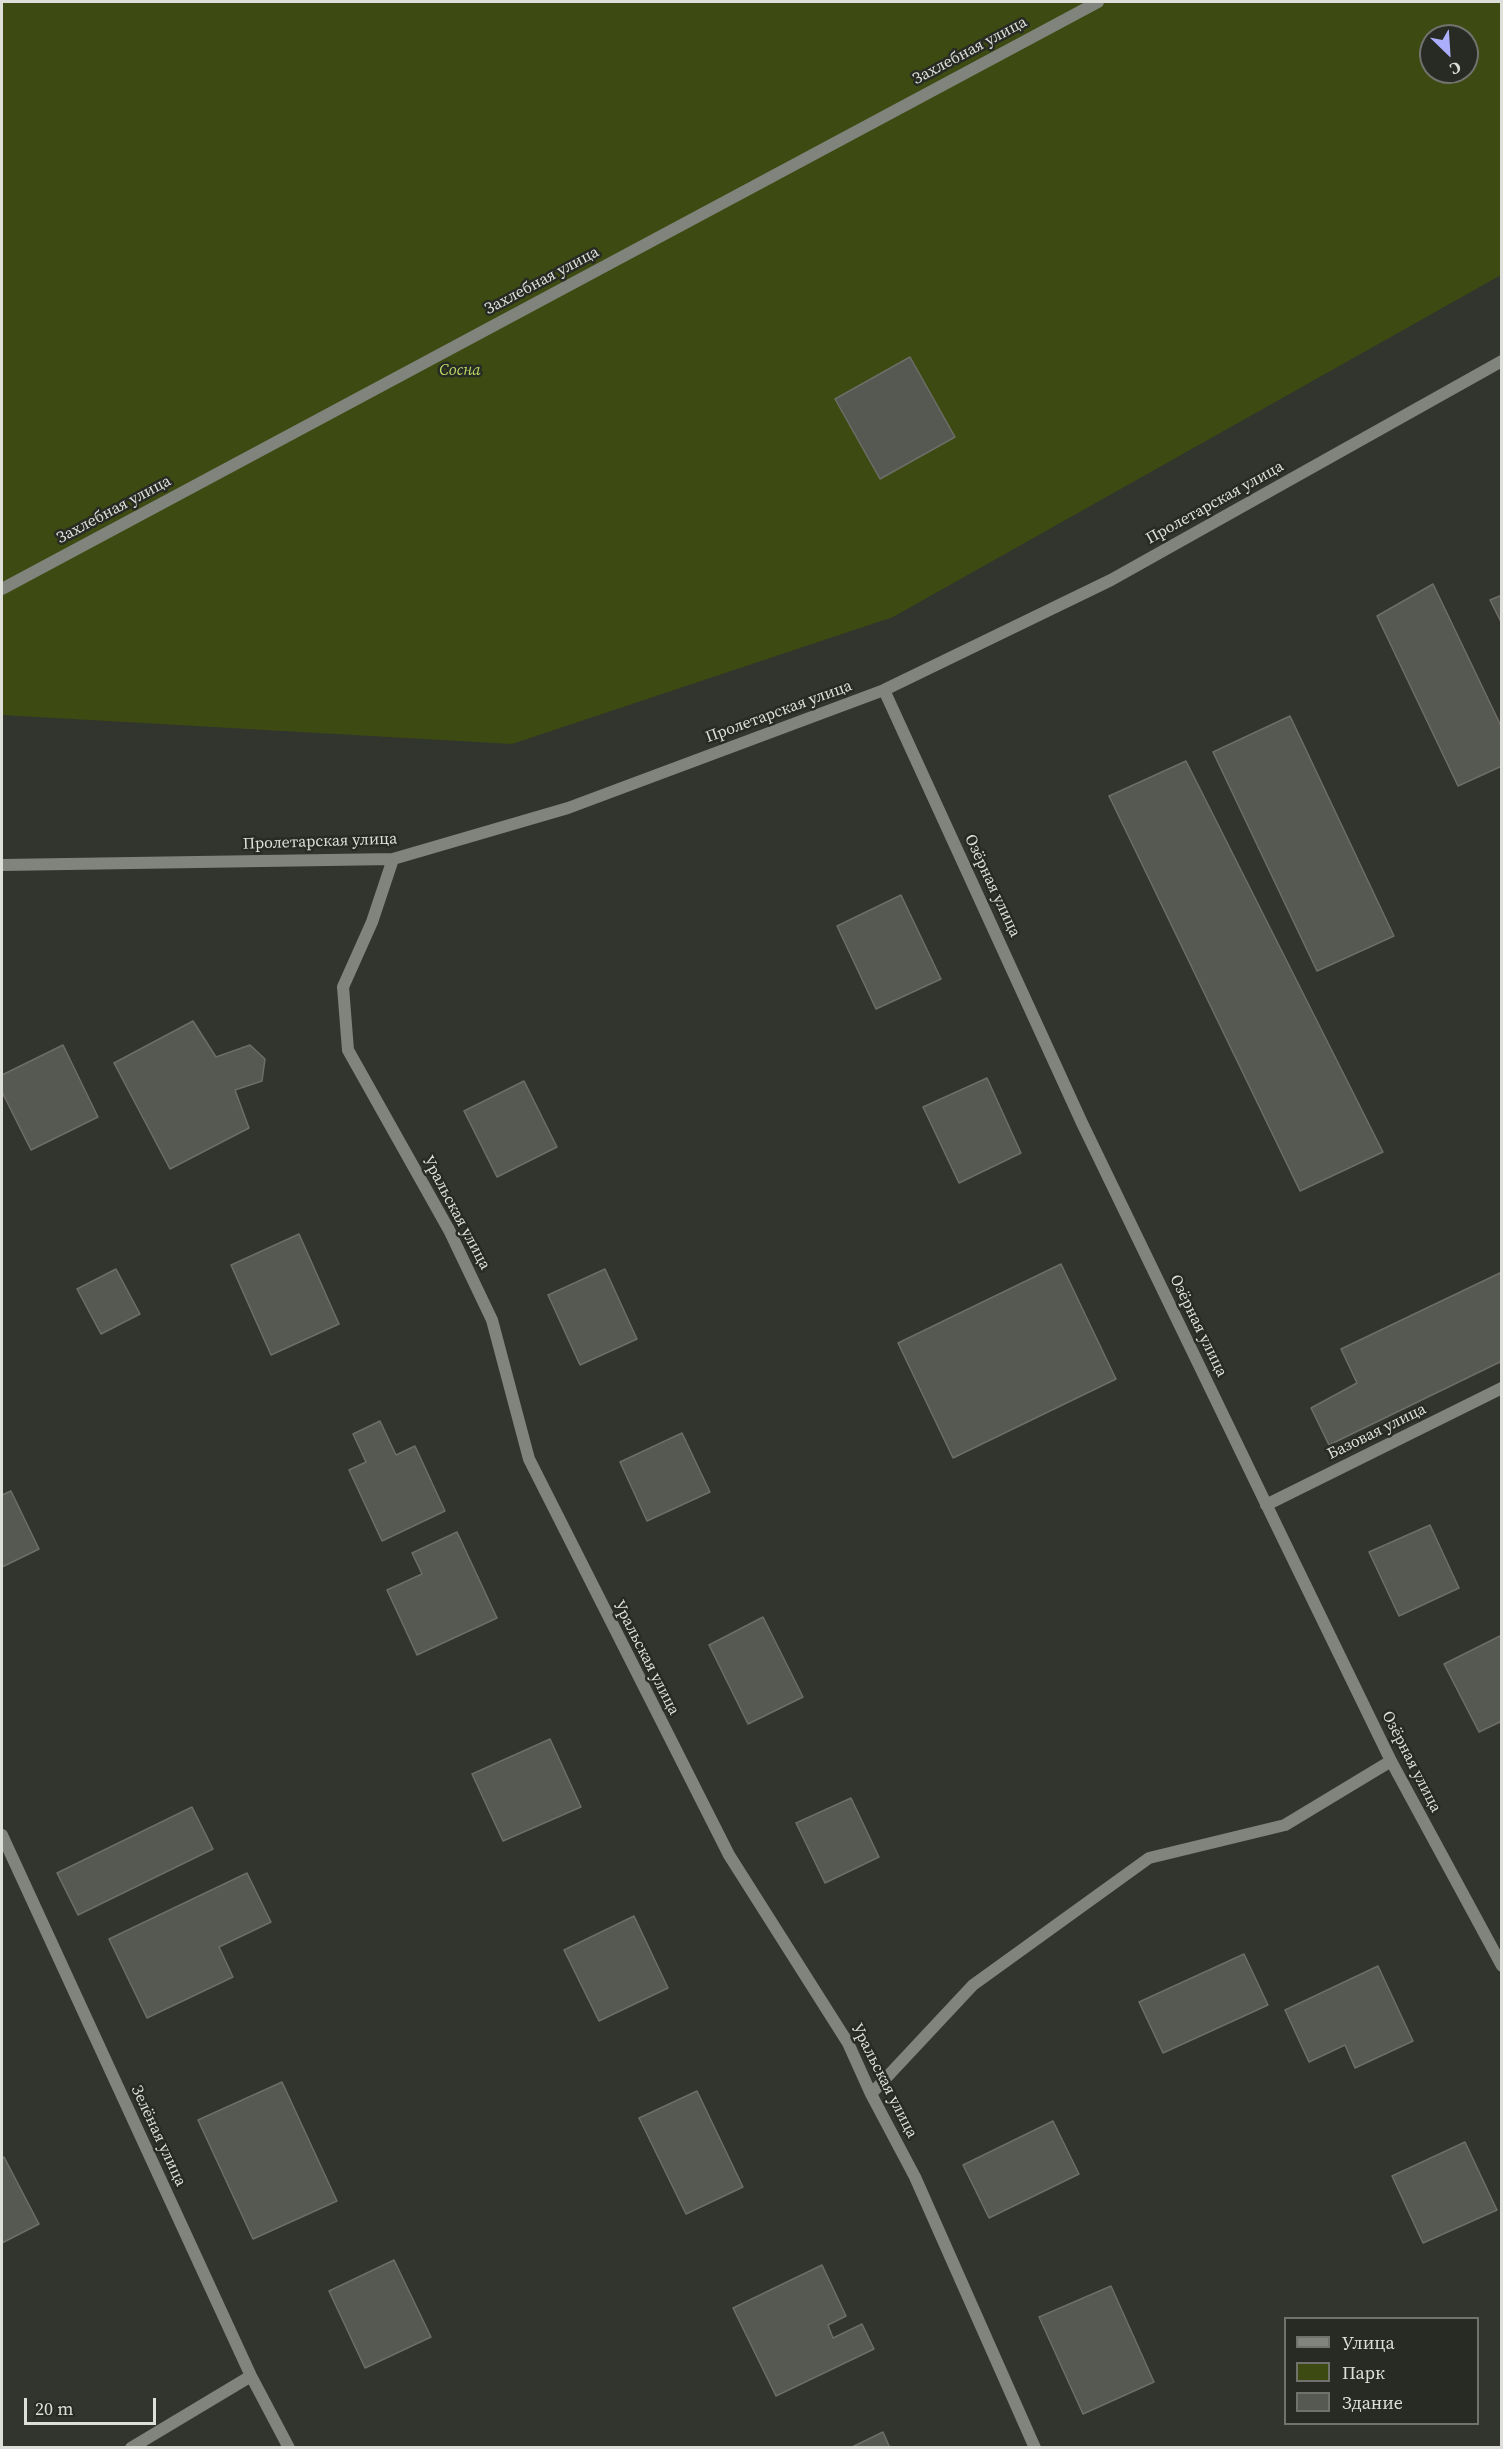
<!DOCTYPE html>
<meta charset="utf-8">
<style>
body{margin:0}
#map{position:relative;width:1503px;height:2449px;overflow:hidden;background:#32342e;font-family:"Source Serif 4",serif}
canvas{display:block}
.frame{position:absolute;inset:0;border:3px solid #dedfdb;pointer-events:none}
.legend{position:absolute;left:1284px;top:2317px;width:195px;height:108px;box-sizing:border-box;background:#282a24;border:2px solid #71726d;margin:0;padding:8px 10px;list-style:none;font-size:18px;color:#dedfdb}
.legend li{display:flex;align-items:center;gap:12px;height:30px}
.legend b{width:30px;border:2px solid #71726d}
.north{position:absolute;left:1419px;top:24px;width:60px;height:60px;box-sizing:border-box;background:#282a24;border:2px solid #71726d;border-radius:50%;rotate:155deg;font-size:16px;font-weight:700;line-height:24px;text-align:center;color:#dedfdb}
.north::after{content:'';display:block;margin:auto;width:21px;height:27px;background:#abaffb;clip-path:polygon(50% 0,100% 100%,50% 72%,0 100%)}
.scale{position:absolute;left:24px;top:2398px;width:132px;height:27px;box-sizing:border-box;border:3px solid #dedfdb;border-top:0;padding-left:8px;font-size:18px;line-height:21px;white-space:nowrap;color:#dedfdb;-webkit-text-stroke:4px #282a24;paint-order:stroke}
</style>
<div id="map">
<canvas width="1503" height="2449"></canvas>
<div class="frame"></div>
<ul class="legend">
<li><b style="height:8px;background:#81847c"></b>Улица</li>
<li><b style="height:16px;background:#3d4a12"></b>Парк</li>
<li><b style="height:16px;background:#565952"></b>Здание</li>
</ul>
<div class="north">С</div>
<div class="scale">20 m</div>
</div>
<script>
const ctx = document.querySelector('canvas').getContext('2d');
ctx.lineJoin = 'round';
function fill(path, color) { ctx.fillStyle = color; ctx.fill(path, 'evenodd'); }
const shape = rows => new Path2D(rows.map(r => 'M' + r).join(''));
function trace(path, color, width, dash) { ctx.strokeStyle = color; ctx.lineWidth = width; ctx.lineCap = dash ? 'butt' : 'round'; ctx.setLineDash(dash || []); ctx.stroke(path); }
function label(font, color, halo, rows, align = 'center') {
  ctx.font = font + ' "Source Serif 4",serif'; ctx.lineWidth = 5; ctx.setLineDash([]); ctx.textBaseline = 'middle'; ctx.strokeStyle = halo; ctx.fillStyle = color; for (const [text, x, y, turn = 0] of rows) {
    ctx.save(); ctx.translate(x, y); ctx.rotate((+turn || 0) * Math.PI / 180); ctx.textAlign = isNaN(turn) ? turn : align; if (halo) ctx.strokeText(text, 0, 0); ctx.fillText(text, 0, 0); ctx.restore();
  }
}
const green = shape([
 [2,2,1501,2,1501,275,893,617,512,744,2,715],
 [1431,36,1467,36,1467,72,1431,72]
]);
const building = shape([
 [910,357,955,437,880,479,835,399,910,357],
 [1433,584,1502,728,1502,766,1458,786,1377,616,1433,584],
 [1502,595,1502,624,1490,600,1502,595],
 [1290,716,1394,936,1317,971,1213,752,1290,716],
 [1186,761,1383,1152,1300,1191,1109,796,1186,761],
 [901,895,941,979,876,1009,837,926,901,895],
 [193,1021,216,1057,250,1045,265,1059,262,1081,235,1090,249,1128,170,1169,114,1063,193,1021],
 [63,1045,98,1117,31,1150,2,1092,2,1075,63,1045],
 [987,1078,1021,1153,959,1183,923,1107,987,1078],
 [524,1081,557,1147,497,1177,464,1111,524,1081],
 [299,1234,339,1324,271,1355,231,1265,299,1234],
 [1061,1264,1116,1379,953,1458,898,1343,1061,1264],
 [116,1269,140,1314,101,1334,77,1289,116,1269],
 [605,1269,637,1339,580,1365,548,1295,605,1269],
 [1502,1272,1502,1361,1329,1445,1311,1408,1357,1383,1341,1349,1502,1272],
 [380,1421,396,1455,415,1446,445,1511,382,1541,349,1470,366,1462,353,1434,380,1421],
 [682,1433,710,1492,647,1521,620,1462,682,1433],
 [11,1491,39,1549,2,1567,2,1495,11,1491],
 [1430,1525,1459,1588,1399,1616,1369,1552,1430,1525],
 [457,1532,497,1618,417,1655,387,1590,422,1574,412,1553,457,1532],
 [763,1617,803,1697,748,1724,709,1645,763,1617],
 [1502,1635,1502,1721,1479,1732,1444,1664,1502,1635],
 [550,1739,581,1807,503,1841,472,1774,550,1739],
 [851,1798,879,1857,825,1883,796,1823,851,1798],
 [192,1807,213,1849,78,1915,57,1873,192,1807],
 [247,1873,271,1922,219,1947,233,1977,147,2018,109,1939,247,1873],
 [634,1916,668,1988,599,2021,564,1950,634,1916],
 [1244,1954,1268,2005,1163,2053,1139,2002,1244,1954],
 [1378,1966,1413,2041,1355,2068,1345,2045,1309,2062,1285,2010,1378,1966],
 [282,2082,337,2201,253,2239,198,2120,282,2082],
 [697,2091,743,2187,686,2214,639,2118,697,2091],
 [1053,2121,1079,2174,989,2218,963,2165,1053,2121],
 [1465,2142,1497,2210,1423,2243,1392,2176,1465,2142],
 [4,2157,39,2224,2,2243,2,2158,4,2157],
 [394,2260,431,2337,365,2368,329,2291,394,2260],
 [822,2265,846,2316,828,2325,833,2338,862,2324,874,2349,776,2396,733,2308,822,2265],
 [1111,2286,1154,2382,1083,2414,1039,2317,1111,2286],
 [883,2432,890,2448,850,2448,883,2432]
]);
const street = shape([
 [2,589,1098,2],
 [884,690,1082,1123,1284,1541,1391,1761,1502,1966],
 [393,859,372,922,343,987,348,1050,449,1230,492,1320,529,1459,729,1855,848,2043,871,2094,915,2177,1035,2448],
 [2,865,393,859,568,808,884,690,1111,580,1502,361],
 [1266,1505,1502,1388],
 [2,1835,251,2376,289,2448],
 [871,2094,973,1985,1149,1858,1285,1825,1391,1761],
 [131,2448,251,2376]
]);
const streetNames = [
 ["Захлебная улица",970,51,-28],
 ["Захлебная улица",542,281,-28],
 ["Пролетарская улица",1215,503,-29],
 ["Захлебная улица",114,510,-28],
 ["Пролетарская улица",779,712,-20],
 ["Пролетарская улица",320,842,-2],
 ["Озёрная улица",992,886,65],
 ["Уральская улица",456,1213,62],
 ["Озёрная улица",1198,1326,64],
 ["Базовая улица",1377,1432,-26],
 ["Уральская улица",646,1658,63],
 ["Озёрная улица",1411,1762,63],
 ["Уральская улица",884,2081,63],
 ["Зелёная улица",158,2136,65]
];
const parkNames = [
 ["Сосна",460,371]
];
fill(green, '#3d4a12');
fill(building, '#565952');
trace(building, '#6c6e67', 1.5);
trace(street, '#81847c', 12);
label('16px', '#dedfdb', '#282a24', streetNames);
label('italic 16px', '#bcda66', '#282a24', parkNames);
</script>
